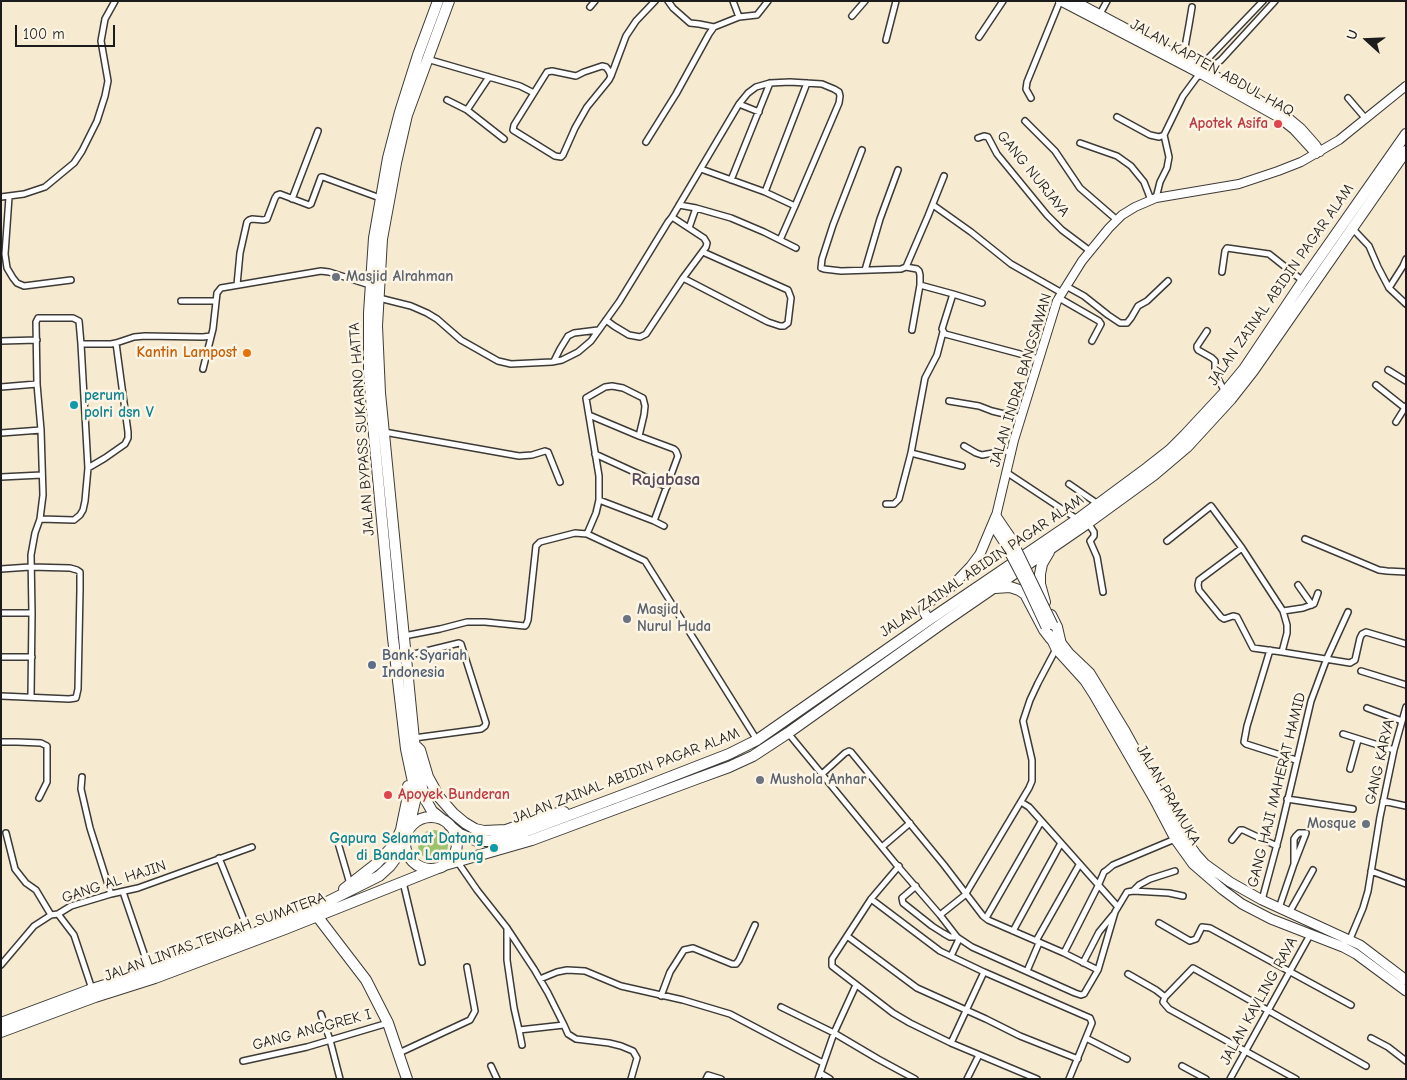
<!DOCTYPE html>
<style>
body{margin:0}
#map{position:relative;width:1407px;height:1080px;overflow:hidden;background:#f6ead1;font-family:"Comic Neue",sans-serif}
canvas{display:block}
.frame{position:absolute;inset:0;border:2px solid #1c1c1c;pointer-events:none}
.north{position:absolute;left:1342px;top:15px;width:50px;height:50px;-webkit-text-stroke:4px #fcf5e5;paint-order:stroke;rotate:290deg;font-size:14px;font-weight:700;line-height:20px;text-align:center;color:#1c1c1c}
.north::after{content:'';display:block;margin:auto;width:18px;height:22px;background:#1c1c1c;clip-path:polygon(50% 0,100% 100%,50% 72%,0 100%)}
.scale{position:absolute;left:15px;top:25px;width:100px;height:22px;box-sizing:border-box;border:2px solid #1c1c1c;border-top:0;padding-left:6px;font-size:15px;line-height:18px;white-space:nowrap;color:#1c1c1c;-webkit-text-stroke:4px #fcf5e5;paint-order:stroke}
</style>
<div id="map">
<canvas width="1407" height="1080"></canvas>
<div class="frame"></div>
<div class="north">U</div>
<div class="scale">100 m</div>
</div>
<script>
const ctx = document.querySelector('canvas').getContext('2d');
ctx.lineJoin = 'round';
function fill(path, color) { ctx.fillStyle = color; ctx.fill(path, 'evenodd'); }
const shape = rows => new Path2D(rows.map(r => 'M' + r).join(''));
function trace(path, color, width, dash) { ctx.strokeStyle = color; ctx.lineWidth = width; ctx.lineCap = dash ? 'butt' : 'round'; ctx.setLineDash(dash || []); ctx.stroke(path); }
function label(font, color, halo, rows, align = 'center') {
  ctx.font = font + ' "Comic Neue",sans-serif'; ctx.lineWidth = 5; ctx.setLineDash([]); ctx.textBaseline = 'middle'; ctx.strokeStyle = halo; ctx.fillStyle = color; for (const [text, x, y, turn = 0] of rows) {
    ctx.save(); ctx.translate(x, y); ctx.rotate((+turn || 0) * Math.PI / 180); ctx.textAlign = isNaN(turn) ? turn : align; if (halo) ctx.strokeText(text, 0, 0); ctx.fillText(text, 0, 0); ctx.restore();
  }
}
const green = shape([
 '418 845a15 15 0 1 1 30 0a15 15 0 1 1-30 0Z'
]);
const street = shape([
 [668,1,673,8,690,23,699,24,714,27],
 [733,1,739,17],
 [590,7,595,1],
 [1100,14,1107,1],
 [852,16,865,1],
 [979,37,1003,1],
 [886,40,896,1],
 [1183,58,1189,25,1192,7],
 [427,59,520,86,534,93],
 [1198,69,1263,1],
 [611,76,609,71,606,67,602,66,584,72,576,76,552,71,547,72,514,125,513,130,555,156,561,157,563,155,575,128,587,107,609,80,611,76,626,36,636,21,655,1],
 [1031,98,1026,89,1027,82,1060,1],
 [1348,98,1366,119],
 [447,100,467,110,504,139],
 [739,104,759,112],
 [467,110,489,77],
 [1117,117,1150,135,1159,137,1164,135],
 [1025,121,1055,151,1080,188,1117,220],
 [978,138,984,136,988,137,997,154,1047,215,1062,230,1090,251],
 [646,142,676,94,709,34,714,27,739,17,757,15,768,1],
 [1080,143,1117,156,1131,166,1144,182,1151,200],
 [862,150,833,225,822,259,821,268,824,269,841,271,901,269,906,267,928,216,944,176],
 [731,180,770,83],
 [765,192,807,83],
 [1,197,24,194,45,187,74,163,82,151,97,121,105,96,108,81,101,41,105,19,115,1],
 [9,197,5,254,7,268,13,278,17,283,24,286,71,280],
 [1156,198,1160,182,1167,168,1169,157,1164,135,1183,96,1197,77,1202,75,1221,60,1275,1],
 [292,199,318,131],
 [679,205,696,208,731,218,764,232,796,248],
 [933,205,971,232,1011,264,1062,293],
 [689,228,696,208],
 [1352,228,1369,246,1378,267,1389,288,1406,304],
 [780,240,795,206],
 [906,267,917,269,919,271,920,275,920,285,912,330],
 [865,270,880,219,898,170],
 [1222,272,1225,251,1227,248,1269,254,1303,281],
 [683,278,768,322,780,326,784,326,788,323,791,298,788,290,703,252],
 [237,285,240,253,247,222,249,220,252,219,263,220,267,219,275,198,277,195,280,194,309,205,311,204,321,177,323,177,380,198],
 [920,285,953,294,942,329,945,334,1039,359],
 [1066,286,1084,296,1108,315,1120,323,1127,323,1131,318,1138,306,1147,301,1168,281],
 [1389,288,1403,266,1406,259],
 [953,294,982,303],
 [379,298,411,306,427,313,437,319,461,340,498,361,511,364,552,362,562,360,578,352,591,341,619,302,668,222,672,217,739,104,748,93,756,87,770,83,790,82,822,84,834,89,839,92,840,96,839,103,795,206,765,192,701,169],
 [1059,298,1099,321,1101,324,1092,341],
 [181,301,216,301],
 [606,320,614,326,629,335,640,337,646,334,683,278,706,247,707,243,704,238,672,217],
 [1207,331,1197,346,1197,348,1198,350,1212,358,1215,361,1215,373,1225,392],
 [1,341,37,340],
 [116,343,134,337,145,336,203,337,211,336],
 [81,344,111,344,116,343,128,432,128,438,125,444,105,458,88,468],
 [554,361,560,349,568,336,574,333,598,330],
 [203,369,213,329,217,293,221,288,321,271,329,272,370,285],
 [1388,370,1406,381],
 [1376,385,1405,408],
 [1,387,37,384],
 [949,401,979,406,992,411,1021,418],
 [589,415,639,436,674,449,676,451,678,456,654,521,599,500],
 [1396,422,1406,406],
 [384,432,519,456,532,455,545,451,548,452,560,482],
 [1,433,41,430],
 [964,446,976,453,982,455,1004,451,1012,452],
 [911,453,962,466],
 [595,454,667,487],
 [1006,472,1077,519],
 [1,477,42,475],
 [1069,484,1098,504],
 [886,504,894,504,899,499,911,453,925,378,937,355,943,332],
 [654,521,664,526],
 [1088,523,1094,532,1094,536,1090,541,1097,557,1103,592],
 [587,534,596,513,599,500,599,476,586,398,605,387,612,386,623,388,643,398,645,406,644,415,639,436],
 [1305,539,1379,570,1387,571,1406,572],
 [1167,541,1211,506,1242,548,1283,611,1287,625,1287,633,1282,652],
 [1242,548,1199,580,1198,585,1199,590,1221,617,1224,619,1233,616,1237,617,1253,648,1282,652,1350,663,1355,660,1360,638,1362,634,1366,632,1406,644],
 [1,569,30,567,70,568,77,570,80,572,80,590,78,689,76,698,69,699,1,696],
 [1298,585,1312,605],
 [1283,611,1303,608,1314,604,1318,593],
 [1,613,32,613],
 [404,636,440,629,467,622,485,622,525,626,526,625,528,620,536,546,540,542,575,533,587,534,645,561,757,740],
 [1270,650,1247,726,1244,742,1246,744,1296,760],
 [406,656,459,643,461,644,486,723,485,726,481,729,414,738],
 [1,657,32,657],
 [1361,671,1406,685],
 [31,696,32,613,31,555,35,533,40,519,43,495,41,430,37,384,36,322,38,318,73,318,79,321,81,344,88,468,85,501,83,510,80,515,74,520,40,519],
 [1367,708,1402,721],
 [788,733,895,863,940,915,957,937,972,947,1075,993,1081,995,1084,994,1098,970,1115,912,1118,907,1029,807,1021,802],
 [1343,734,1394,750],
 [1,742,17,742,41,743,47,746,47,782,39,798],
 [1350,769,1358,740],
 [822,774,845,753,849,751,851,752,944,865,983,916,988,920,1064,953,1098,970],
 [82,777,81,789,90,828,111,894],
 [1287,799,1353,809],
 [1383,801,1406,806],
 [6,833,15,869,26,883,36,890,51,915],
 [336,836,350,884],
 [1232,840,1240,830,1243,830,1277,846],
 [882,847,910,823],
 [219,858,250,935],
 [457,861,477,890,507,928,534,969,548,993,564,1025],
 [899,866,871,899,832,959,832,966,893,1013,910,1023,951,1043,1037,1079],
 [1371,871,1406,884],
 [403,882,422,962],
 [916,886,902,898,903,903,932,926,943,933,950,937,957,937],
 [1133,891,1169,893,1183,896],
 [123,892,150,971],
 [871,899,940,951,984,972,1090,1018,1092,1023,1069,1079],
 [1262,900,1279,837,1311,701,1327,658,1348,612],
 [1118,907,1127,892,1133,891,1139,885,1150,879,1175,871],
 [1279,908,1294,864,1294,839,1296,836,1299,833,1306,833,1294,864],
 [1289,913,1313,870],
 [58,914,74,935,92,989],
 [940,915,965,895,1029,788,1032,781,1032,760,1023,721,1030,700,1038,683,1056,649],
 [986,918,1041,822],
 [1159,923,1190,941,1196,939,1202,927,1210,928,1351,1005],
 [507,928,507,960,514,1008,519,1030,564,1025,568,1034,576,1039,609,1043,621,1046,633,1051,637,1058,631,1079],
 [1013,931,1061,843],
 [847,936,917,988,986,1019,1020,1036,1078,1059],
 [1350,939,1363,908,1368,891,1380,817,1394,750,1406,707],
 [1036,941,1079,865],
 [1064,953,1098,886,1104,872,1107,870,1113,865,1175,839],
 [951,956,959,939],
 [1083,963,1099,932,1113,915],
 [1,965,34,926,51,915,58,914,71,906,111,894,138,888,252,847],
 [1027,971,1039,943],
 [1128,974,1156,990,1165,997],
 [540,979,557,972,567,970,585,971,621,986,683,1000,730,1014,823,1063],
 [661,996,670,972,684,950,693,948,732,964,736,964,739,960,755,925],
 [781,1007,834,1033,878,1059,915,1079],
 [321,1014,330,1040,340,1079],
 [519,1030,522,1045],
 [1086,1038,1127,1059],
 [1371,1038,1388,1047,1406,1061],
 [951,1043,984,972],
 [399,1053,470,1020,475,1011,467,967],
 [243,1061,307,1047,388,1023],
 [491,1066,497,1079],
 [1182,1066,1206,1079],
 [820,1073,830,1079],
 [706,1079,708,1075,721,1079],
 [818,1079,834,1033,856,985],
 [967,1079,979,1055],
 [1230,1079,1310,935],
 [1296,1079,1169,1009,1163,1002,1165,997,1193,968,1366,1066]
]);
const secondary = shape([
 [1060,1,1202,75,1279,118,1294,130,1316,154],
 [1075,1,1207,71,1283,113,1301,128,1316,145,1320,152],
 [996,516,1014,440,1057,301,1082,261,1109,228,1122,215,1135,207,1156,198,1239,184,1278,171,1301,162,1339,140,1406,86]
]);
const primary = shape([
 [996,516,1011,538],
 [993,525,1004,542],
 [929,620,924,612,924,606,951,587,971,566,980,554,996,516],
 [1049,634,1056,649,1085,681,1094,695,1154,799,1175,839,1193,864,1223,890,1242,904,1271,919,1343,947,1356,954,1406,991],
 [1057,634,1062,644,1069,653,1090,673,1124,729,1183,836,1196,854,1205,864,1230,882,1262,900,1360,945,1406,980]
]);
const highway = shape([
 [995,588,1010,587,1019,590,1025,594,1044,630,1051,639],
 [1045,602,1040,584,1040,574,1042,564,1049,552],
 [1051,615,1057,627,1060,640],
 [417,747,420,750,428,777,439,797,453,813,465,823,475,829,484,831,506,830,549,815,564,812],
 '405 843a26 26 0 1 1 52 0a26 26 0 1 1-52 0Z',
 [443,820,432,811,424,797,416,760,380,393,377,326,382,239,396,163,407,115,449,1],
 [449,825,460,834,477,841,491,841,508,838,639,789,729,754,757,740,929,620,1078,519,1147,468,1170,450,1185,435,1225,392,1244,369,1303,281,1406,134],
 [408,831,415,801,413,782,406,749,393,638,373,424,369,371,369,313,374,238,388,158,400,112,418,55,438,1],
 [445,865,532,840,699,778,729,767,753,756,788,733,944,622,1088,523,1154,475,1187,447,1231,399,1253,371,1406,151],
 [344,889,376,864,391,848,396,841,401,830,403,820,408,796,408,786],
 [317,916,366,980,388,1023,407,1079],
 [1,1023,92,989,150,971,250,935,325,903,379,876,390,866,396,858,406,839],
 [1,1032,95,997,155,978,285,929,438,868]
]);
const primaryBridge = shape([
 [1011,538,1053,625],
 [1004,542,1026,584,1046,627]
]);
const markers = [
 [1278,124,5,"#e0444e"],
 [336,277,5,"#6b7280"],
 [247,353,5,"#e8710a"],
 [74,405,5,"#0f9aa8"],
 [627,619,5,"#6b7280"],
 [372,665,5,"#5c6f8a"],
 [760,780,5,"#6b7280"],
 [388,795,5,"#e0444e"],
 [1366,824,5,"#6b7280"],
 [494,848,5,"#0f9aa8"]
];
const streetNames = [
 ["JALAN KAPTEN ABDUL HAQ",1212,68,29],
 ["GANG NURJAYA",1033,174,51],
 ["JALAN ZAINAL ABIDIN PAGAR ALAM",1281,285,-55],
 ["JALAN INDRA BANGSAWAN",1021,380,-73],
 ["JALAN BYPASS SUKARNO HATTA",362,429,-94],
 ["JALAN ZAINAL ABIDIN PAGAR ALAM",982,566,-34],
 ["GANG KARYA",1380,762,-77],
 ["JALAN ZAINAL ABIDIN PAGAR ALAM",626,776,-21],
 ["GANG HAJI MAHERAT HAMID",1277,790,-76],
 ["JALAN PRAMUKA",1168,795,60],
 ["GANG AL HAJIN",114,882,-18],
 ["JALAN LINTAS TENGAH SUMATERA",215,937,-20],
 ["JALAN KAVLING RAYA",1259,1001,-61],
 ["GANG ANGGREK I",312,1030,-15]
];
const healthNames = [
 ["Apotek Asifa",1268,124],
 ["Apoyek Bunderan",398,795,"left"]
];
const worshipNames = [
 ["Masjid Alrahman",346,277],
 ["Masjid",637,610],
 ["Nurul Huda",637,627],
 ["Mushola Anhar",770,780],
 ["Mosque",1356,824,"right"]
];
const foodNames = [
 ["Kantin Lampost",237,353]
];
const cultureNames = [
 ["perum",84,396],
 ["polri dsn V",84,413],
 ["Gapura Selamat Datang",484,839,"right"],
 ["di Bandar Lampung",484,856,"right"]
];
const serviceNames = [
 ["Bank Syariah",382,656],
 ["Indonesia",382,673]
];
const quarterNames = [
 ["Rajabasa",666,480]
];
fill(green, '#9dc26d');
trace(street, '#3d3b37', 8);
trace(secondary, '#3d3b37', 10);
trace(primary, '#3d3b37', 11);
trace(highway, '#3d3b37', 12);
trace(street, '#fff', 5);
trace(secondary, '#fff', 8);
trace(primary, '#fff', 9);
trace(highway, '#fff', 10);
trace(primaryBridge, '#3d3b37', 11, []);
trace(primaryBridge, '#fff', 9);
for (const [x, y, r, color] of markers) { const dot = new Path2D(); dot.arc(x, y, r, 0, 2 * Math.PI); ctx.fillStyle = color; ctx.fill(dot); trace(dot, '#fcf5e5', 2); }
label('15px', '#1c1c1c', '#fcf5e5', streetNames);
label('bold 15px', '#be3a42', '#fcf5e5', healthNames, 'right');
label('bold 15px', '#5b616d', '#fcf5e5', worshipNames, 'left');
label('bold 15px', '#c56008', '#fcf5e5', foodNames, 'right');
label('bold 15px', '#0d838f', '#fcf5e5', cultureNames, 'left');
label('bold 15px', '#4e5e75', '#fcf5e5', serviceNames, 'left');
label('bold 18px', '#55495b', '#fcf5e5', quarterNames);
</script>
